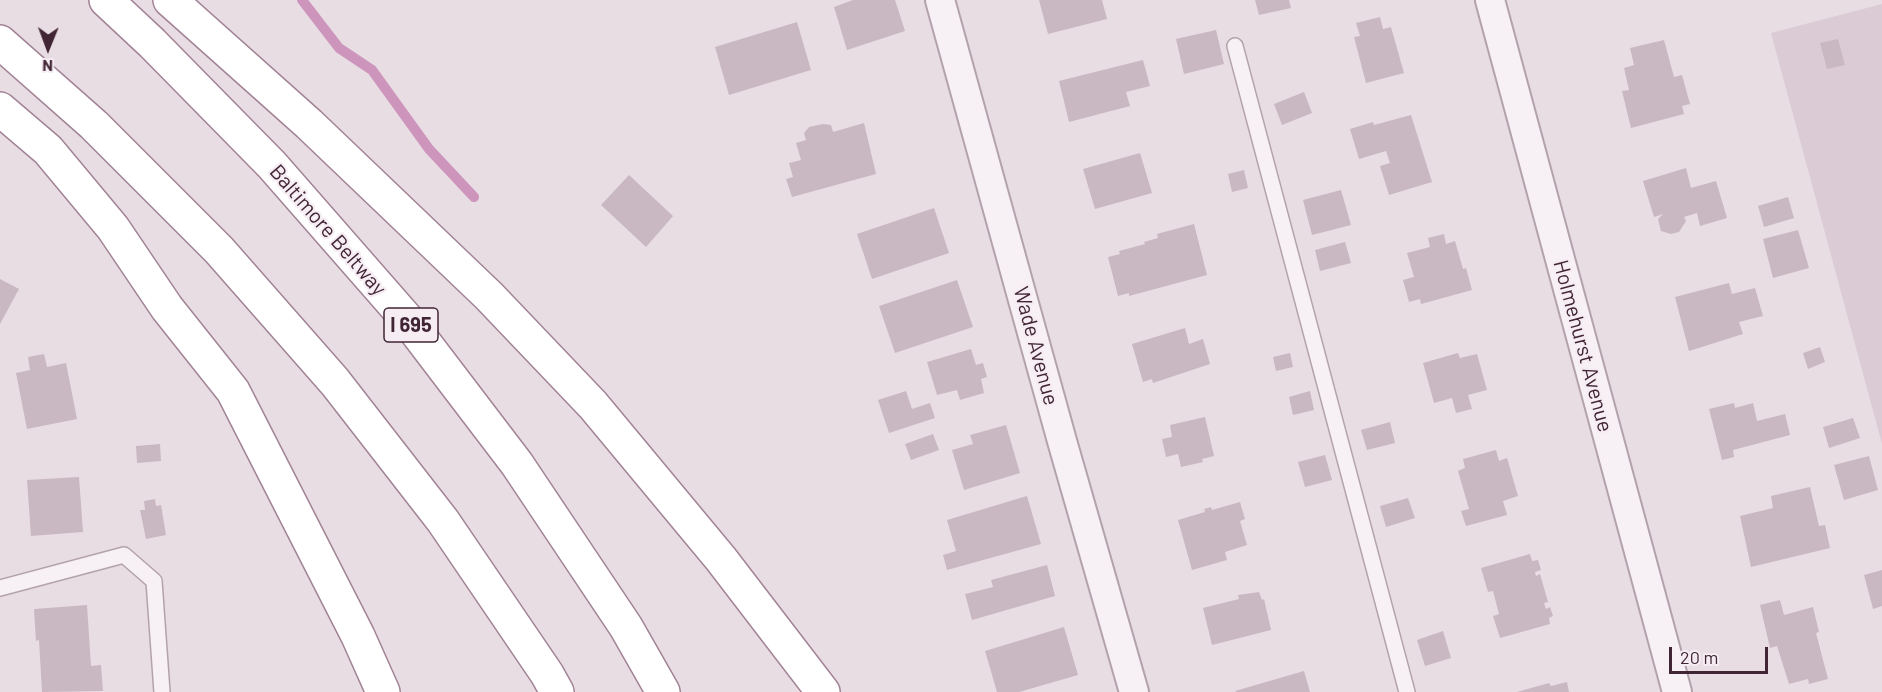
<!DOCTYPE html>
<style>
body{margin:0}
#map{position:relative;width:1882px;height:692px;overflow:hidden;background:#e9dde4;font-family:Barlow,sans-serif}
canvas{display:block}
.north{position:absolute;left:18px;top:18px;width:60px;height:60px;-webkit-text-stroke:4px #f6edf3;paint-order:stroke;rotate:181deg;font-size:16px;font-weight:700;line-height:24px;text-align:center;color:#412535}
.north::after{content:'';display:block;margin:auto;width:21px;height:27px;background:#412535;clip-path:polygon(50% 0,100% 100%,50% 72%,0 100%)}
.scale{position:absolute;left:1669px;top:647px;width:99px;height:27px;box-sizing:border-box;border:3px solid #412535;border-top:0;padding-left:8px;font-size:18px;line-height:21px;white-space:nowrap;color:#412535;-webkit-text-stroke:4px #f6edf3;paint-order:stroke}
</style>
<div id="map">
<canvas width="1882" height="692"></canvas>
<div class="north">N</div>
<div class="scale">20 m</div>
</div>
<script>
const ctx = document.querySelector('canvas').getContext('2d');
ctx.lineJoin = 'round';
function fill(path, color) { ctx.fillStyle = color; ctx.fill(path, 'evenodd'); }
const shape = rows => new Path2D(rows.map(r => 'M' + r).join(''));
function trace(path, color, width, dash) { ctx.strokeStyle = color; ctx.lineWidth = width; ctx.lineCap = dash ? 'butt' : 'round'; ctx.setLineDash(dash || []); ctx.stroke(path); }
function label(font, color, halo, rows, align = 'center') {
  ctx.font = font + ' Barlow,sans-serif'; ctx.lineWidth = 4.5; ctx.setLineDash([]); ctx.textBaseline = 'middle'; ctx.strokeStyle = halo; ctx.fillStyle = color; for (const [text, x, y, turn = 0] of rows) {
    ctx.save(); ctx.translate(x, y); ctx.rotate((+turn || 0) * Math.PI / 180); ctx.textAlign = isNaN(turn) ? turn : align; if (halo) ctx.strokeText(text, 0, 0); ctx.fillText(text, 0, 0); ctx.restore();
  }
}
const built = shape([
 [1882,4,1882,444,1771,33]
]);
const stream = shape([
 [302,0,339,48,372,70,429,149,474,197]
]);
const building = shape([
 [853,0,895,0,905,31,847,50,834,7],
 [1039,0,1102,0,1107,19,1048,34],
 [1255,0,1289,0,1291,8,1259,15],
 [1380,17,1383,29,1391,27,1404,73,1366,83,1354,37,1360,36,1356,23],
 [797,22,811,70,729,95,715,47],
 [1216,30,1224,64,1184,74,1176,39],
 [1838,39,1845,65,1827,69,1820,43],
 [1664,40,1674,77,1682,75,1690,104,1682,106,1684,114,1631,128,1622,91,1629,90,1624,68,1634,65,1630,48],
 [1143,60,1150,86,1126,92,1130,106,1069,122,1059,81],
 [1304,92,1312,113,1282,125,1274,104],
 [1411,115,1432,182,1389,195,1380,166,1390,163,1386,151,1359,159,1350,129,1373,122,1374,125],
 [864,123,876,174,792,197,786,179,793,177,789,163,801,160,796,143,806,140,804,133,809,127,823,124,831,125,833,132],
 [1140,153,1152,193,1095,209,1083,169],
 [1686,168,1691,188,1716,181,1727,218,1700,226,1697,213,1684,217,1686,221,1679,232,1671,234,1661,231,1658,219,1663,214,1654,217,1643,181],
 [1244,170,1248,188,1232,192,1228,174],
 [629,175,673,216,646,247,601,205],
 [1341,190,1351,225,1312,235,1303,200],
 [1788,197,1794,218,1764,227,1758,206],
 [934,208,949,253,872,279,857,234],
 [1194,224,1207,275,1129,296,1129,293,1118,296,1108,257,1120,254,1119,251,1145,244,1144,242,1158,238,1157,234],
 [1798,230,1809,268,1773,278,1763,239],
 [1444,234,1446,244,1455,241,1463,269,1466,268,1472,290,1421,304,1420,299,1409,302,1403,280,1414,277,1407,253,1430,247,1428,238],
 [1345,242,1351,263,1320,271,1315,250],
 [0,279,19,289,0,324],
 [957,280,973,327,895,353,879,306],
 [1729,283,1732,294,1755,288,1763,316,1739,322,1743,334,1689,351,1675,297],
 [1185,328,1189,344,1203,339,1210,364,1153,383,1152,379,1143,382,1132,344],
 [1820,347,1825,362,1808,369,1803,353],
 [971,349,976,365,983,363,987,377,981,379,984,393,960,400,957,390,937,395,927,362],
 [1290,353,1293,367,1276,371,1273,357],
 [1458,353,1460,358,1477,354,1487,390,1468,395,1472,409,1456,413,1452,398,1434,403,1423,363],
 [44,354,47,367,66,363,77,419,27,429,16,373,30,370,28,357],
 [906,391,912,409,930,403,935,418,889,433,878,400],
 [1310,391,1314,410,1293,415,1289,397],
 [1734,403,1735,408,1753,403,1757,421,1785,414,1790,435,1733,450,1734,457,1722,460,1709,409],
 [1205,417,1214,456,1202,459,1203,462,1181,467,1178,454,1166,457,1162,439,1172,437,1170,425],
 [1853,418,1860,438,1829,448,1823,427],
 [1390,422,1395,443,1367,450,1361,430],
 [1006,425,1020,473,964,490,952,450,973,444,970,435],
 [933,434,939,450,911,460,905,444],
 [160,444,161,461,137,463,136,446],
 [1496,450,1499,461,1507,458,1518,496,1503,501,1507,515,1466,526,1461,511,1469,509,1458,471,1465,468,1463,459],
 [1325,455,1332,480,1305,487,1298,462],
 [1869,456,1878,490,1844,500,1834,465],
 [79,477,83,532,31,536,27,480],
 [1810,487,1819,526,1825,525,1830,548,1751,567,1740,516,1773,508,1771,496],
 [1027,496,1041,544,947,570,943,555,956,551,947,520],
 [1408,498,1415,518,1386,527,1380,506],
 [155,499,156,506,161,505,166,535,146,539,140,510,145,510,144,501],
 [1240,502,1245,519,1240,521,1247,545,1225,552,1227,560,1192,570,1178,520,1205,512,1204,509,1211,507,1212,510],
 [1530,554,1532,561,1538,560,1541,570,1535,572,1536,576,1540,574,1548,602,1544,603,1546,609,1550,607,1553,616,1549,618,1550,624,1500,638,1493,616,1499,614,1493,591,1488,592,1481,568],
 [1047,565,1055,596,972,620,965,594,993,587,991,580],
 [1882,570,1882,606,1873,609,1864,575],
 [1259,592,1262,600,1264,599,1271,630,1212,645,1203,608,1239,599,1238,595],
 [1780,600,1784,615,1813,607,1819,632,1816,633,1828,679,1809,684,1808,679,1789,684,1777,646,1770,648,1760,605],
 [87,605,91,666,101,665,103,691,42,692,39,640,36,641,34,609],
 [1064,627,1078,675,1019,692,997,692,985,651],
 [1443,631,1451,658,1425,666,1417,640],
 [1304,671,1310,692,1236,692,1235,691],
 [1567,682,1569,692,1517,692,1549,683,1551,686]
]);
const service = shape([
 [1235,46,1407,692],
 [0,588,124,555,154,581,162,692]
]);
const minor = shape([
 [940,0,1062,441,1134,692],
 [1490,0,1677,692]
]);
const motorway = shape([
 [106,0,152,43,272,165,405,317,517,464,626,627,663,692],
 [170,0,309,124,489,296,593,405,721,559,823,692],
 [0,42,94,125,219,250,335,382,443,521,547,674,557,692],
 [0,109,48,150,113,228,167,308,233,391,358,636,383,692]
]);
const shields = [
 [411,325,54]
];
const shieldNames = [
 ["I 695",411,325]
];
const streetNames = [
 ["Baltimore Beltway",328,230,49],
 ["Wade Avenue",1036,346,75],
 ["Holmehurst Avenue",1583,346,75]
];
fill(built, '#dbcbd4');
trace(stream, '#cd94bc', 10);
fill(building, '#c9b7c2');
trace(service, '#b3a2ac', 18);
trace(minor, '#b3a2ac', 32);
trace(motorway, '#a18395', 36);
trace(service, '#f7f0f4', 15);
trace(minor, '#f7f0f4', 28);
trace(motorway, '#fff', 33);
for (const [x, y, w] of shields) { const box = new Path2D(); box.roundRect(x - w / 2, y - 17, w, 34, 4.5); ctx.fillStyle = '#f6edf3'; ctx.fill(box); trace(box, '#412535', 1.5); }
label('bold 20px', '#412535', null, shieldNames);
label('21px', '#412535', '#f6edf3', streetNames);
</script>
